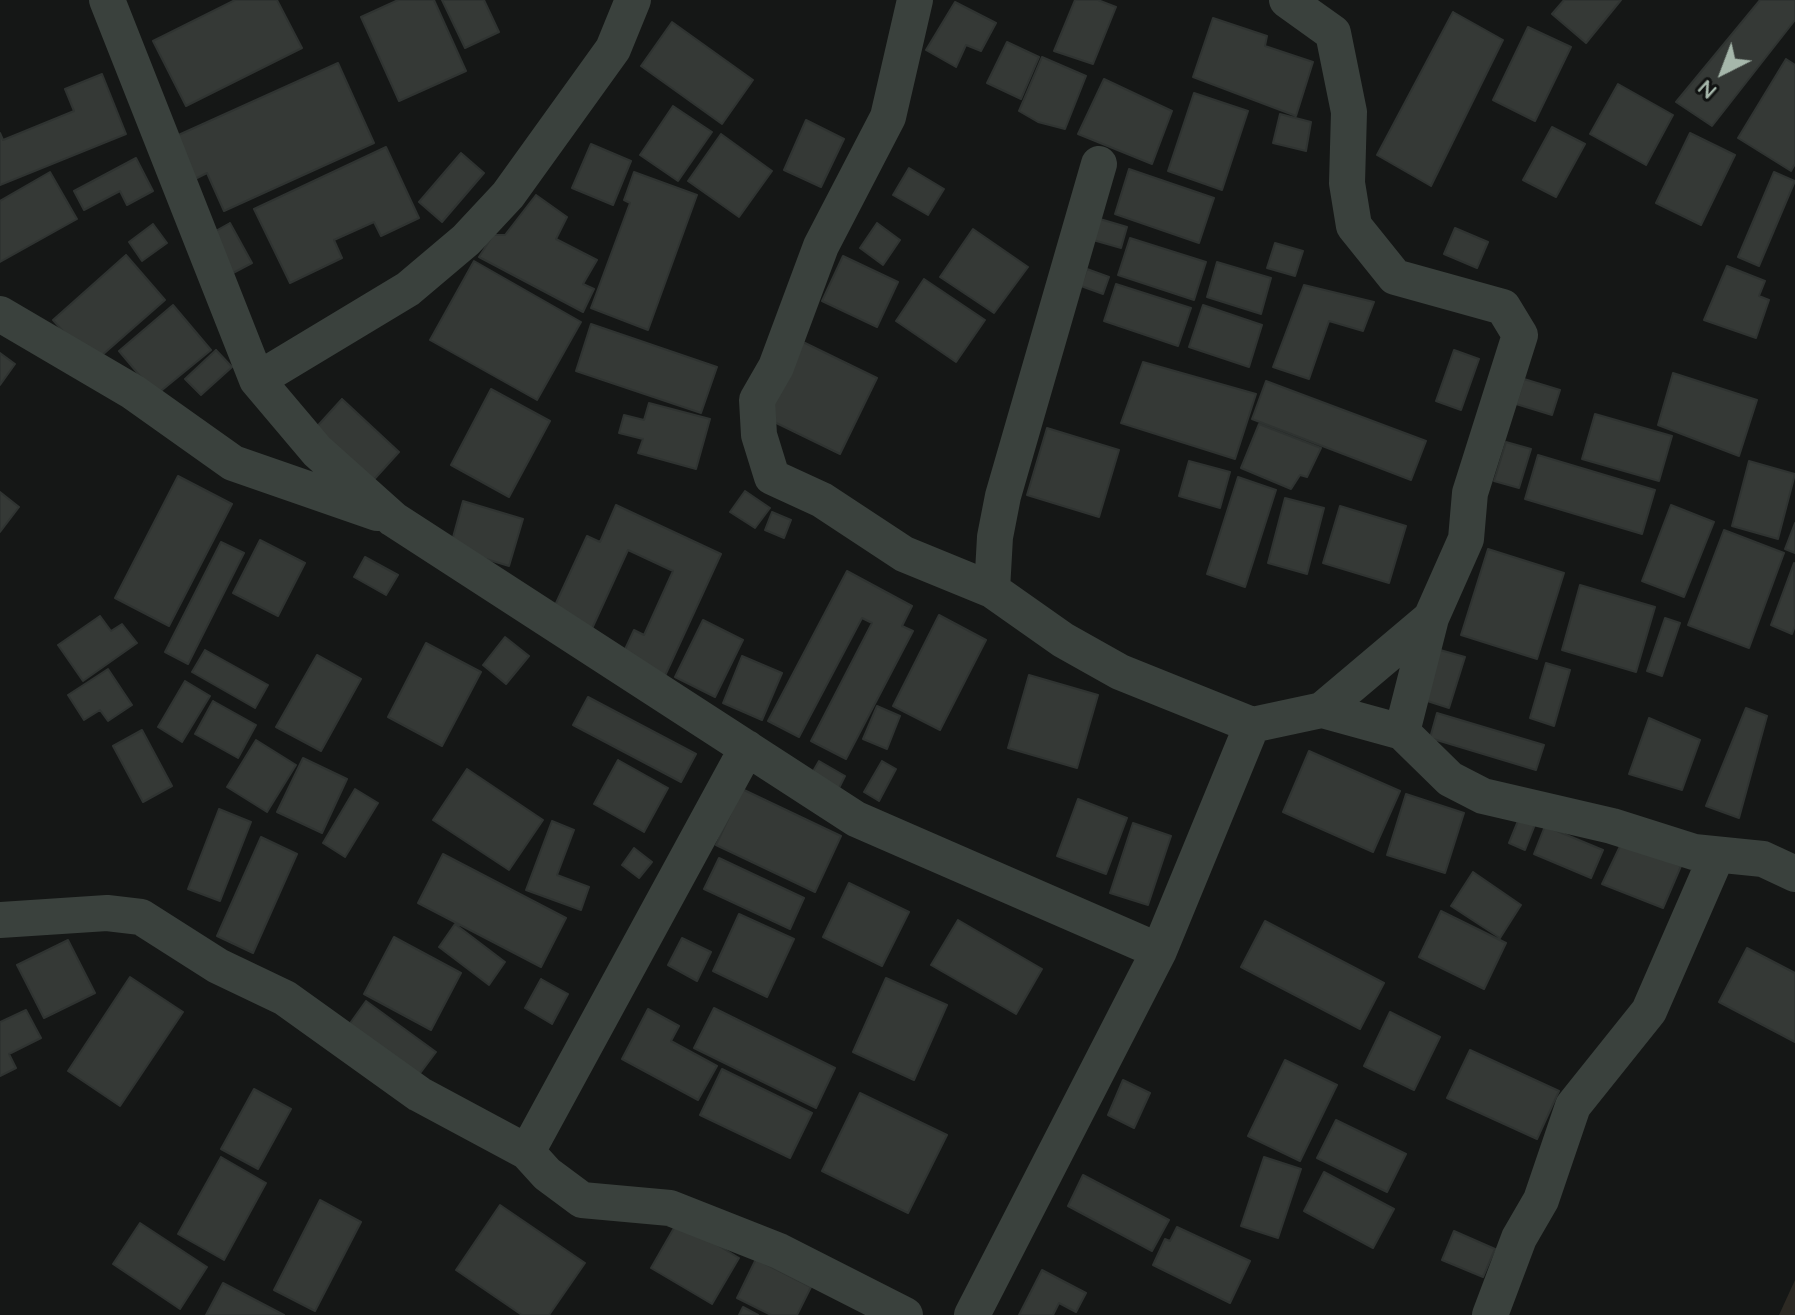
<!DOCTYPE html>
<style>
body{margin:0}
#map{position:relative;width:1795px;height:1315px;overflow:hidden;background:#151716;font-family:Quicksand,sans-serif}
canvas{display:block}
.north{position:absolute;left:1683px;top:32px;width:80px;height:80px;-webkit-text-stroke:6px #101211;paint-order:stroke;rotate:222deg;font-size:22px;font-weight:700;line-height:32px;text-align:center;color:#a6b7ab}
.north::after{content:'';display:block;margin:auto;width:28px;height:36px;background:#a6b7ab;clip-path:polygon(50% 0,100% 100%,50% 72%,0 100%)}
</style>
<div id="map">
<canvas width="1795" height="1315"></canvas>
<div class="north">N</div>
</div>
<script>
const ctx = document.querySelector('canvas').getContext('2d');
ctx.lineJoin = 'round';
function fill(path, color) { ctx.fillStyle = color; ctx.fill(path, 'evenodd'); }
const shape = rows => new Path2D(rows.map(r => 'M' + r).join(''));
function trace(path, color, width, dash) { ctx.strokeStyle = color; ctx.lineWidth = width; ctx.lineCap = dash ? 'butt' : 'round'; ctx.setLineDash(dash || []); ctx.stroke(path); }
const green = shape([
 [1795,1280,1795,1315,1779,1315]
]);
const building = shape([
 [235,0,277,0,302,48,186,106,153,41,235,0],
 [398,0,434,0,466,71,399,101,361,17,398,0],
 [442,0,484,0,499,32,465,48,442,0],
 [1075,0,1098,0,1116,7,1093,64,1054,51,1075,0],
 [1564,0,1621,0,1586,43,1552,14,1564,0],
 [1760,0,1795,0,1795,20,1712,126,1676,102,1760,0],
 [955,2,996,23,981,51,966,45,956,67,926,50,955,2],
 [1453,12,1503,40,1431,186,1377,155,1453,12],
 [1213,18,1267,36,1265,46,1313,62,1296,116,1193,77,1213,18],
 [672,22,753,80,722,124,641,66,672,22],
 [1528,27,1571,47,1535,121,1493,100,1528,27],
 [1007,42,1039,57,1021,99,987,83,1007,42],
 [1042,57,1086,76,1065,129,1038,122,1019,111,1042,57],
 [1786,59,1795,65,1795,164,1791,171,1738,138,1786,59],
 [338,63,374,143,224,211,207,173,193,180,174,137,338,63],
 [102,74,126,134,0,185,0,133,3,140,74,111,65,89,102,74],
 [1104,79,1172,111,1152,164,1078,134,1104,79],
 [1618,84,1673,115,1646,165,1590,134,1618,84],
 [1194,93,1248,111,1222,190,1168,171,1194,93],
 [673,106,712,132,678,181,640,155,673,106],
 [1280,114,1311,122,1306,151,1273,143,1280,114],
 [806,120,844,139,821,187,784,170,806,120],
 [1552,127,1585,144,1556,197,1523,180,1552,127],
 [1690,133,1735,155,1701,225,1656,203,1690,133],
 [721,134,772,171,739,217,688,181,721,134],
 [591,144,631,161,613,205,572,188,591,144],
 [386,147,419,218,381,236,374,222,334,240,342,258,290,283,254,209,386,147],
 [461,153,484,173,442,222,419,202,461,153],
 [136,158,153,191,127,205,120,191,84,210,74,191,136,158],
 [909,168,944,189,928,215,893,195,909,168],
 [1129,169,1214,198,1199,243,1115,214,1129,169],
 [50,172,77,219,0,262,0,201,50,172],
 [634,172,697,195,648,330,591,308,630,203,624,200,634,172],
 [1774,172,1795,181,1759,266,1738,257,1774,172],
 [536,195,567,217,556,239,597,260,583,284,594,289,583,312,479,257,493,235,505,235,536,195],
 [1100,219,1127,227,1121,248,1093,240,1100,219],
 [230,223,252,263,233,273,212,233,230,223],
 [877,223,900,240,883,265,860,248,877,223],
 [153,224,167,243,142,261,129,242,153,224],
 [1455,228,1488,242,1477,268,1444,254,1455,228],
 [973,229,1028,267,994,313,940,277,973,229],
 [1130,238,1206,262,1194,300,1118,275,1130,238],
 [1275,243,1303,251,1295,276,1267,268,1275,243],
 [126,255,165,300,92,364,53,320,126,255],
 [843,256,898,282,877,327,822,301,843,256],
 [474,261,581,322,537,400,430,340,474,261],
 [1217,262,1271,278,1261,314,1207,297,1217,262],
 [1727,266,1765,281,1759,296,1769,300,1756,338,1704,320,1727,266],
 [1087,269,1109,277,1103,294,1081,286,1087,269],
 [924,279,985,320,956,362,896,321,924,279],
 [1116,284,1191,308,1178,346,1104,321,1116,284],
 [1304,285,1374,302,1363,331,1329,321,1309,379,1273,367,1304,285],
 [173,305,211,350,156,395,119,351,173,305],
 [1203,305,1262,325,1249,367,1189,347,1203,305],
 [591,324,717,367,701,413,576,371,591,324],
 [803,342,877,378,840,454,766,418,803,342],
 [216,350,232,367,201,395,185,379,216,350],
 [1454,350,1479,359,1461,410,1436,401,1454,350],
 [0,353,15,364,0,385,0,353],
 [1143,362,1256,394,1235,459,1121,423,1143,362],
 [1673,373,1757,400,1739,456,1658,425,1673,373],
 [1524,379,1560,390,1552,415,1516,404,1524,379],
 [1266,381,1426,441,1411,480,1252,419,1266,381],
 [491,389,550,421,509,497,451,465,491,389],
 [342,399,399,452,369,485,312,432,342,399],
 [649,403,710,419,696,469,638,453,643,439,619,433,624,415,644,420,649,403],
 [1595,414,1672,436,1659,481,1582,459,1595,414],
 [1259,424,1321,448,1307,477,1300,475,1291,489,1241,468,1259,424],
 [1047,428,1119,450,1099,517,1027,495,1047,428],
 [1506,442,1531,449,1519,488,1494,481,1506,442],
 [1538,455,1655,490,1642,534,1525,499,1538,455],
 [1189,461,1230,472,1220,508,1179,496,1189,461],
 [1749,461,1795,474,1778,539,1732,526,1749,461],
 [178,476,232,504,169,626,115,598,178,476],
 [1238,477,1276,490,1245,587,1207,574,1238,477],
 [745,491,770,508,755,528,730,512,745,491],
 [0,492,19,507,0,532,0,492],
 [1285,498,1324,508,1307,574,1268,563,1285,498],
 [463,501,523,519,509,566,450,548,463,501],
 [616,505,721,554,664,678,621,658,634,630,644,635,673,571,628,550,590,633,551,614,587,536,600,542,616,505],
 [1671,505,1714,522,1684,597,1642,581,1671,505],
 [1340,506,1406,526,1389,583,1323,563,1340,506],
 [772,512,791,520,784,538,765,530,772,512],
 [1795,523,1795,553,1785,549,1795,523],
 [1724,530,1784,553,1749,648,1688,625,1724,530],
 [260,540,305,563,278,616,233,593,260,540],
 [221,542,244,553,188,664,165,652,221,542],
 [1488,549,1564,573,1537,659,1461,635,1488,549],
 [365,557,398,575,386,595,354,577,365,557],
 [1794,563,1795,626,1792,634,1771,625,1794,563],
 [847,571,912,606,902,626,913,631,846,759,811,741,872,623,862,618,799,737,768,721,847,571],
 [1580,585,1655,607,1636,672,1562,650,1580,585],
 [939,615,986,640,940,730,893,706,939,615],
 [100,616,111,631,122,624,137,643,83,681,58,645,100,616],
 [1665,618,1680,623,1662,676,1647,671,1665,618],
 [703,620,743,640,715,697,675,677,703,620],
 [505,637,529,656,506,684,483,665,505,637],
 [426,643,481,672,442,746,388,717,426,643],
 [1433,648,1465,657,1449,708,1418,698,1433,648],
 [205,650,268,685,255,708,192,672,205,650],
 [317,655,361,679,321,751,276,727,317,655],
 [742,656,782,673,762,720,723,703,742,656],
 [1546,663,1570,670,1554,726,1530,718,1546,663],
 [108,669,132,705,108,721,100,710,84,720,68,695,108,669],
 [1029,675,1098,695,1077,768,1008,748,1029,675],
 [185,681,210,696,182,742,158,727,185,681],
 [588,697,696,754,681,782,573,725,588,697],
 [213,701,256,725,238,758,195,734,213,701],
 [877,706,900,716,887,749,863,739,877,706],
 [1746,708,1767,716,1739,818,1706,806,1746,708],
 [1437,713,1544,745,1536,770,1430,738,1437,713],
 [1649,718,1700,740,1682,790,1629,774,1649,718],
 [142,730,172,786,143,802,113,746,142,730],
 [256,740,296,765,267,812,227,787,256,740],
 [1309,751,1400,791,1373,852,1283,812,1309,751],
 [303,758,347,779,322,833,277,812,303,758],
 [618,760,668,788,644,832,594,804,618,760],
 [819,761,845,776,835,796,808,780,819,761],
 [882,761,896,769,879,801,864,792,882,761],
 [467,769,543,820,509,870,433,820,467,769],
 [355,789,378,803,345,857,323,843,355,789],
 [742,789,841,836,815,892,716,845,742,789],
 [1406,794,1464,813,1445,873,1387,855,1406,794],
 [1078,799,1127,818,1106,874,1057,856,1078,799],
 [219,809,251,822,220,901,188,889,219,809],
 [1520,816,1536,822,1525,850,1509,843,1520,816],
 [552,821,574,830,557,875,589,887,581,910,526,890,552,821],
 [1133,823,1171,836,1148,905,1110,893,1133,823],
 [1545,826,1603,850,1591,878,1534,854,1545,826],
 [261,837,297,854,253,953,217,936,261,837],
 [1622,842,1681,866,1663,908,1602,884,1622,842],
 [634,848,652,862,639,878,622,865,634,848],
 [443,854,566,918,541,967,418,903,443,854],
 [719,858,804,898,790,929,704,889,719,858],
 [1473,872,1521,905,1500,938,1451,906,1473,872],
 [849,883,909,912,882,966,823,937,849,883],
 [1441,911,1506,943,1484,989,1419,957,1441,911],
 [739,914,794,939,767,997,713,971,739,914],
 [958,920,1042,969,1016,1014,931,965,958,920],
 [1265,921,1384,983,1360,1029,1241,967,1265,921],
 [455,924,505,962,489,985,439,947,455,924],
 [394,937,461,973,431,1030,364,994,394,937],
 [682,938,711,952,697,981,668,965,682,938],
 [68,940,95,993,44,1018,17,965,68,940],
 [1747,948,1795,973,1795,1042,1719,1002,1747,948],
 [130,977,183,1012,120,1106,68,1071,130,977],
 [886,978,947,1005,914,1080,853,1052,886,978],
 [541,979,568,994,552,1024,525,1008,541,979],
 [366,1001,436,1052,415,1080,346,1029,366,1001],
 [714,1008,835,1068,816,1108,694,1048,714,1008],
 [648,1009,679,1026,671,1041,717,1066,698,1100,622,1059,648,1009],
 [26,1010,41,1038,9,1054,16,1068,0,1076,0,1022,26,1010],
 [1390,1012,1440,1037,1414,1090,1364,1066,1390,1012],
 [1470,1050,1559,1091,1537,1139,1447,1098,1470,1050],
 [1285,1060,1337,1085,1300,1161,1248,1136,1285,1060],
 [722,1069,812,1113,790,1158,700,1115,722,1069],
 [1123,1080,1150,1093,1134,1128,1108,1115,1123,1080],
 [254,1089,291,1109,258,1169,221,1149,254,1089],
 [860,1093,947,1135,908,1213,822,1171,860,1093],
 [1336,1120,1406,1154,1387,1192,1317,1158,1336,1120],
 [221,1157,266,1183,224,1260,178,1234,221,1157],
 [1264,1157,1301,1169,1278,1238,1241,1226,1264,1157],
 [1324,1172,1394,1209,1373,1248,1304,1211,1324,1172],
 [1083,1175,1169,1220,1152,1251,1068,1206,1083,1175],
 [320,1200,361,1222,315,1311,274,1290,320,1200],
 [500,1205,585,1263,549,1315,522,1315,456,1270,500,1205],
 [678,1221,739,1258,712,1304,651,1268,678,1221],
 [140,1223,207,1267,180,1309,113,1264,140,1223],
 [1177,1227,1250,1261,1230,1303,1153,1265,1165,1239,1170,1241,1177,1227],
 [1454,1231,1495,1249,1483,1277,1442,1260,1454,1231],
 [756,1259,811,1287,797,1315,771,1315,737,1298,756,1259],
 [1042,1270,1086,1293,1076,1312,1059,1303,1053,1315,1019,1315,1042,1270],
 [223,1283,284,1315,206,1315,223,1283],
 [743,1307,758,1315,739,1315,743,1307]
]);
const minor = shape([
 [107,0,257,380,317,451,393,519,856,819,1159,951],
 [915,0,888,117,821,246,776,367,757,400,759,435,772,477,822,500,904,554,992,590,1063,640,1120,672,1252,725,1322,710,1402,732,1450,779,1483,796,1612,826,1694,852,1763,859,1795,874],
 [1287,0,1333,33,1349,112,1347,183,1354,226,1395,277,1503,307,1520,335,1470,493,1466,539,1431,618,1402,732],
 [0,314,133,392,233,463,377,513],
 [257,380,408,289,466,240,508,195,613,49,633,0],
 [992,590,995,537,1003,496,1099,164],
 [1322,710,1431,618],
 [0,920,107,913,141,917,218,966,285,998,419,1094,527,1152,547,1174,582,1200,670,1208,779,1251,905,1315],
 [527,1152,747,748],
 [972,1315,1159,951,1252,725],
 [1490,1315,1519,1238,1541,1200,1573,1106,1649,1011,1717,855]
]);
fill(green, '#2c2923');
fill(building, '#353936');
trace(building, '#2f3331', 2);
trace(minor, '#3a413d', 36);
</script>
